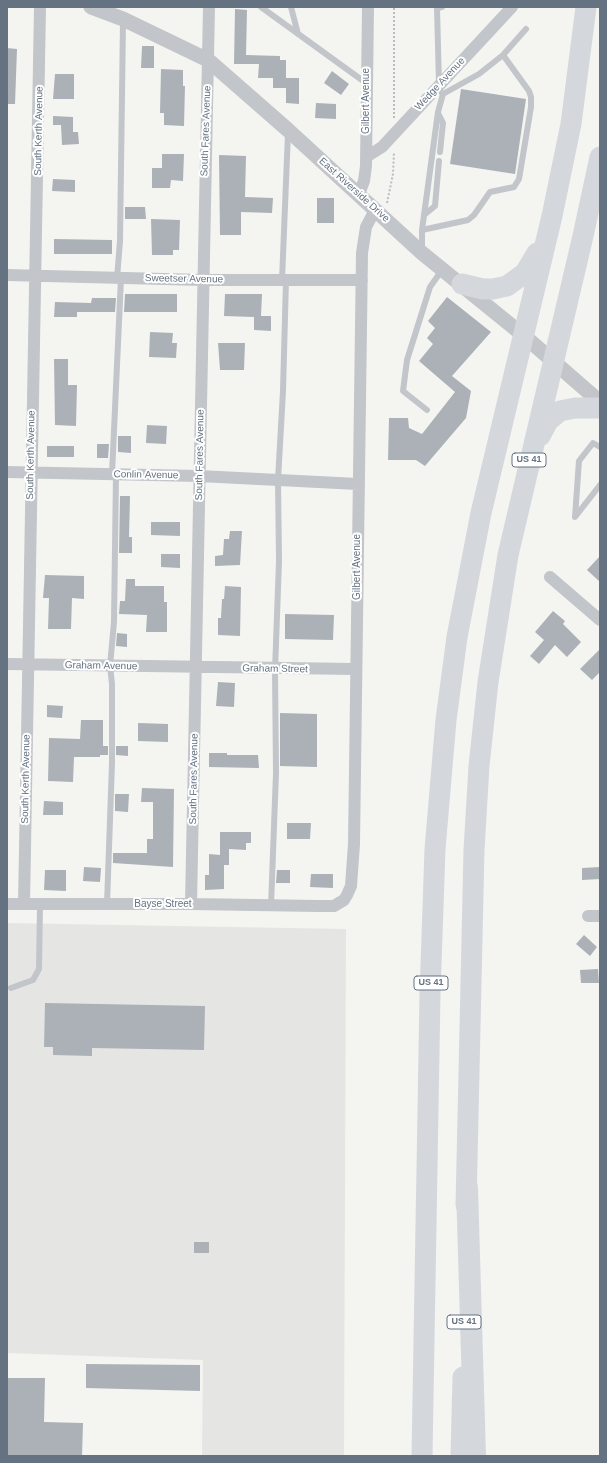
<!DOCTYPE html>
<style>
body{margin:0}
#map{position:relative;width:607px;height:1463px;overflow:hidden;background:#f4f5f1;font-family:Arial,sans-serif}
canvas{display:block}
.frame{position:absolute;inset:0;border:8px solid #647282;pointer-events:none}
</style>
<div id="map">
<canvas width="607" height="1463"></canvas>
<div class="frame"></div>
</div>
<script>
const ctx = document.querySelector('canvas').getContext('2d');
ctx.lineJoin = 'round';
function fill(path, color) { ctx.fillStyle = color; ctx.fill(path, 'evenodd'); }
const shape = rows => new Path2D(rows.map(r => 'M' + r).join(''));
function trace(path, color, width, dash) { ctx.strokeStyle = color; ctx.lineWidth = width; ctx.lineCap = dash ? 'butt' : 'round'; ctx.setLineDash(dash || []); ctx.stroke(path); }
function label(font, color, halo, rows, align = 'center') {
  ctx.font = font + ' Arial,sans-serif'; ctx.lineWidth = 4; ctx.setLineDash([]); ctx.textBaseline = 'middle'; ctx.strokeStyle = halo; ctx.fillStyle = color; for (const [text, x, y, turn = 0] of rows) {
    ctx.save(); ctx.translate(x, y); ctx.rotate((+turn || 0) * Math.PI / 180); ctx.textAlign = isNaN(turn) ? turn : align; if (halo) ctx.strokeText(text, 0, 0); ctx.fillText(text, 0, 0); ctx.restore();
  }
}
const built = shape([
 [7,923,346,929,344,1456,202,1456,203,1360,7,1353]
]);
const building = shape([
 [235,9,247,10,246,55,280,56,280,60,286,60,286,78,299,78,299,104,286,103,286,88,273,88,273,78,258,78,259,64,234,64],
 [142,46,154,46,154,68,141,68],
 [7,48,17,49,15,104,7,104],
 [161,69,183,70,183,86,185,86,184,126,164,125,164,113,160,113],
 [332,71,349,84,341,95,324,83],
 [55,74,74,74,74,99,53,99],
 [461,89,526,99,515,174,450,164],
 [316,103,336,104,336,119,315,118],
 [53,116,73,117,73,132,78,132,79,144,62,145,61,125,53,125],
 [162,154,184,154,183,181,171,180,170,188,152,188,152,168,162,168],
 [219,155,246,156,245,197,273,198,272,213,241,212,241,235,220,235],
 [53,179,75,180,75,192,52,191],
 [317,198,334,198,334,223,317,223],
 [125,207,145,207,146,219,125,219],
 [151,219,180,220,179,250,173,250,173,255,152,255],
 [54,239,112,240,112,254,54,254],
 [125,294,177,294,177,312,124,312],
 [225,294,262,294,261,316,271,316,271,331,254,330,254,317,224,316],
 [447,297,491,332,452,376,471,391,466,418,425,466,416,460,388,460,389,418,408,418,409,428,422,434,455,392,419,361,433,344,427,338,435,328,428,321],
 [92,298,116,298,115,312,77,312,77,317,54,317,55,302,91,303],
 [150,332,173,333,172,343,177,343,176,358,149,357],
 [218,343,245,343,244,370,220,370],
 [54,359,68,359,68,385,77,385,76,426,55,425],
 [147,425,167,426,166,444,146,443],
 [118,436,131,436,131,453,118,452],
 [97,444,109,444,108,458,97,458],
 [47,446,74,446,74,457,47,457],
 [120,496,130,496,129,537,132,537,132,553,119,553],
 [151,522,180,522,180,536,151,535],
 [230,531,242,531,240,565,215,566,215,556,223,555,224,539,229,539],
 [161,554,180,554,180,568,161,567],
 [600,556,600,582,587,570],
 [45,575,84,576,84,599,72,598,71,629,48,629,49,598,43,598],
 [126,579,135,579,135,586,164,586,164,602,167,602,167,632,146,632,147,615,119,614,120,601,125,601],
 [225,586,241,587,240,636,218,635,218,618,221,618,222,599,224,599],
 [553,611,565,621,563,624,581,642,567,657,555,645,539,664,530,656,544,640,535,632],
 [285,614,334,615,333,640,285,639],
 [117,633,127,634,127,647,116,646],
 [600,649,600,672,592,680,580,669],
 [218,682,235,683,234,707,216,706],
 [47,705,63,706,62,718,47,717],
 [280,713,317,714,317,767,280,766],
 [81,720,103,720,103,746,108,746,108,755,100,755,100,757,74,757,73,782,48,781,49,738,80,739],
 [138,723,168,724,168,742,138,741],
 [116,746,128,746,128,756,116,755],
 [209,753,227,753,227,755,258,755,259,768,209,767],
 [142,788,174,789,173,867,113,863,113,853,147,853,147,839,153,839,153,802,141,802],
 [115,794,129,794,128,812,115,811],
 [44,801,63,802,63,815,43,815],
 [287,823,311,823,310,839,287,839],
 [220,832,251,832,251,843,246,843,246,850,229,849,229,865,224,865,224,889,205,890,205,875,209,875,209,854,220,855],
 [84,867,101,868,100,882,83,881],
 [600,867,600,879,582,880,582,868],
 [45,870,66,870,66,891,44,890],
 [277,870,290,870,290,883,276,883],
 [311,874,333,874,333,888,310,887],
 [584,935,597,947,590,956,576,944],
 [598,969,599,983,581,983,580,970],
 [45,1003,205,1006,204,1050,92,1048,92,1056,53,1055,53,1047,44,1047],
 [194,1242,209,1242,209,1253,194,1253],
 [86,1364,200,1365,200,1391,86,1388],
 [7,1378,45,1378,44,1422,83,1423,82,1456,7,1456]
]);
const path = shape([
 [394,118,394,7],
 [387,203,393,174,394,152]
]);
const service = shape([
 [261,7,366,83],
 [291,7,298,34],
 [439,84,437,8,442,7],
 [443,94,479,74,503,55],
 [438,113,443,123,440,152],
 [424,215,435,206,439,161],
 [422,230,438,112,443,94,437,88],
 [422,250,422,230,468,220,474,215,490,192,514,187,519,179,531,107,531,97,529,91,503,55,526,29],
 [117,278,120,241,123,21],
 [282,280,288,133],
 [427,410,403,391,407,360,430,287,442,270],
 [600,447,593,443,579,461,575,517,600,485],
 [112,474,121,278],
 [107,904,112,763,112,684,110,666,114,622,116,474],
 [271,906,276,773,275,670,279,561,278,480,283,391,286,280],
 [11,988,33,980,39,969,40,904]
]);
const minor = shape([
 [366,157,382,147,512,7],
 [359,194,364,181,366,166,368,7],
 [7,275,203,280,362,280],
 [7,472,199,476,358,484],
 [550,577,600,620],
 [7,664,355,669],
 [7,904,191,904,319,906,334,906,344,900,347,895,351,886,354,844,362,253,366,227,375,210],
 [24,904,40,7],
 [191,904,209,7],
 [588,916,600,916]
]);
const tertiary = shape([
 [91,7,123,19,208,60,288,130,422,253,523,335,600,402]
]);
const trunk = shape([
 [462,284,483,289,493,289,507,286,525,273,537,253],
 [540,436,548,421,560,411,575,408,600,408],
 [466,1205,474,850,479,766,488,682,508,555,583,236,600,157],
 [422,1456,430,994,435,849,446,720,457,637,481,513,552,216,571,124,586,7],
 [461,1456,463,1377]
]);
const motorway = shape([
 [467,1188,475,1456]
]);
const shields = [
 [529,460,34],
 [431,983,34],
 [464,1322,34]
];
const shieldNames = [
 ["US 41",529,460],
 ["US 41",431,983],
 ["US 41",464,1322]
];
const streetNames = [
 ["Wedge Avenue",440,84,-47],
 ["Gilbert Avenue",366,101,-90],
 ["South Kerth Avenue",39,131,-89],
 ["South Fares Avenue",206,131,-88],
 ["East Riverside Drive",354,190,42],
 ["Sweetser Avenue",184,279,1],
 ["South Kerth Avenue",31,455,-89],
 ["South Fares Avenue",200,455,-89],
 ["Conlin Avenue",146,475,1],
 ["Gilbert Avenue",357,567,-90],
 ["Graham Avenue",101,666,1],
 ["Graham Street",275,669,1],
 ["South Kerth Avenue",26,779,-89],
 ["South Fares Avenue",194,779,-89],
 ["Bayse Street",163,904]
];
fill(built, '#e5e6e4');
fill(building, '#abb1b7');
trace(path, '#babcbe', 2, [2, 2]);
trace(service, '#c2c5c9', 6);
trace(minor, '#c2c5c9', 12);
trace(tertiary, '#c2c5c9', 15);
trace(trunk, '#d4d8dc', 21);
trace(motorway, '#d4d8dc', 22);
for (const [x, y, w] of shields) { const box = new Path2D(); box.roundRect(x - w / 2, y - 7, w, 14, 3); ctx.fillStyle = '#fff'; ctx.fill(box); trace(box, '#647282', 1); }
label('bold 9px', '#647282', null, shieldNames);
label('10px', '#647282', '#fff', streetNames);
</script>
